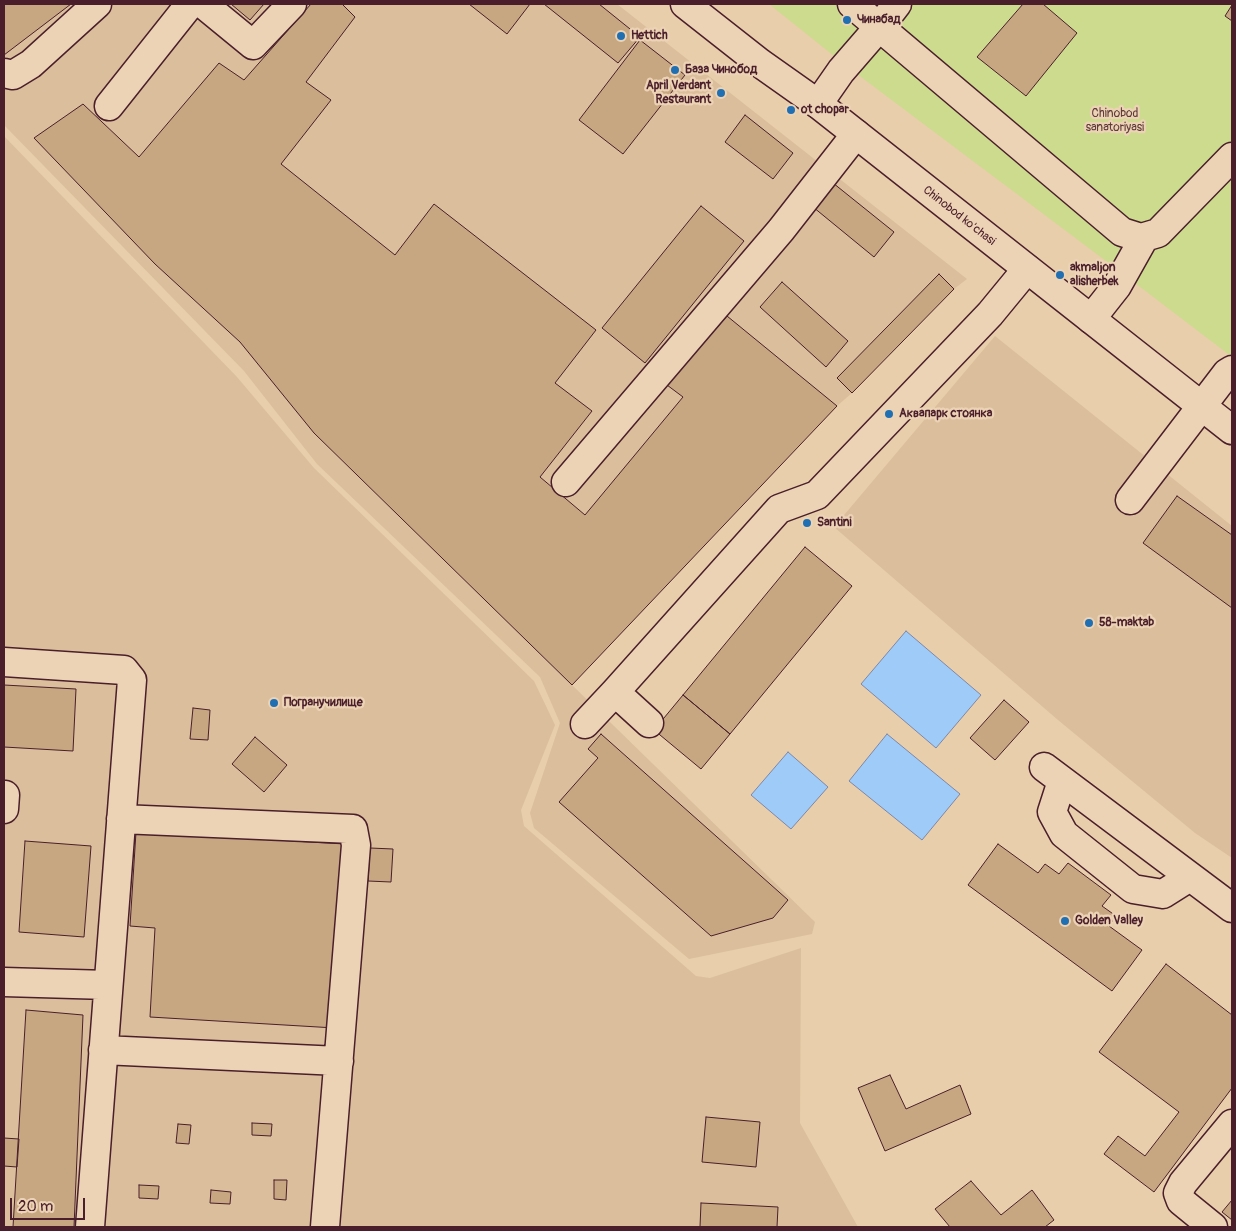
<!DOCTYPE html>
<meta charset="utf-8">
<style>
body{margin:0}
#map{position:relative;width:1236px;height:1231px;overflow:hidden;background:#e8ceaa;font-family:Pangolin,sans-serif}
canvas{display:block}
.frame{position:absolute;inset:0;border:5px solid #4a1f2b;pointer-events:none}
.scale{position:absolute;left:10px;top:1198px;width:75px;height:22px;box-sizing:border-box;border:2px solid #4a1f2b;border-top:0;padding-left:6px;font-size:15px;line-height:18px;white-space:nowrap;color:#4a1f2b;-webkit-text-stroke:4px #edd3b5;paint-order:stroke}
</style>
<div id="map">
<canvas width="1236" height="1231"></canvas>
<div class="frame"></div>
<div class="scale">20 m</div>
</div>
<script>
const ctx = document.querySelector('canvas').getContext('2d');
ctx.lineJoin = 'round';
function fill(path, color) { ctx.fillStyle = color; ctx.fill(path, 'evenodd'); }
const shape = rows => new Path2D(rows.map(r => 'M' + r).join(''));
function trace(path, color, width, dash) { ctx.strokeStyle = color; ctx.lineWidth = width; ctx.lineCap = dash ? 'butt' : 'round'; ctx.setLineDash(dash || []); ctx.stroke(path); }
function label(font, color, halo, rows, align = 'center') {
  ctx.font = font + ' Pangolin,sans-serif'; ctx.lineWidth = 4.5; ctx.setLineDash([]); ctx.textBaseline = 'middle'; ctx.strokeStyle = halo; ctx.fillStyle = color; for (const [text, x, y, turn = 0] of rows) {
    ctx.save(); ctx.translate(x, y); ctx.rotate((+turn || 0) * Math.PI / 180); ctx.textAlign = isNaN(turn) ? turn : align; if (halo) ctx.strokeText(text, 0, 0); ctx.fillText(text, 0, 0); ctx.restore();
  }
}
const built = shape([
 [4,4,617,4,967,279,954,289,852,393,837,406,572,685,815,922,812,934,689,959,534,828,530,813,560,723,540,677,317,464,244,371,4,125],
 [4,136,237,377,314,468,534,681,555,725,521,810,524,826,696,976,710,978,801,948,800,1123,858,1227,4,1227],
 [995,336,1232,526,1232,858,1195,833,1058,720,834,527]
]);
const green = shape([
 [769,4,1232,4,1232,357,1110,264,849,68]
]);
const water = shape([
 [906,631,981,695,936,748,861,684,906,631],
 [887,734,960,794,922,840,849,781,887,734],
 [788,752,828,787,791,829,751,795,788,752]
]);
const building = shape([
 [4,4,71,4,4,55,4,4],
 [231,4,264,4,250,20,231,4],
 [311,4,342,4,355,17,306,82,331,100,281,164,395,255,434,204,596,330,555,383,592,411,540,477,585,515,683,397,667,385,727,316,837,406,572,685,314,433,240,342,155,264,34,138,83,104,139,157,219,63,244,80,311,4],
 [469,4,530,4,507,34,469,4],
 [544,4,599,4,640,37,618,63,544,4],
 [1023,4,1043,4,1077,33,1026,96,977,57,1023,4],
 [1232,5,1232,21,1225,16,1232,5],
 [640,40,685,75,623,154,579,120,640,40],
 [745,115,793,153,773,179,725,142,745,115],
 [833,183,894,232,874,257,813,207,833,183],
 [701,206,744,241,645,363,602,328,701,206],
 [939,274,954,289,852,393,837,378,939,274],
 [782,282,848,341,826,367,760,307,782,282],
 [1177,496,1232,535,1232,608,1143,543,1177,496],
 [805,547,852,586,730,734,683,695,805,547],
 [4,685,76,689,73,751,4,747,4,685],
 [683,695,730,734,701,769,654,730,683,695],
 [1004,700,1029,722,995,760,970,738,1004,700],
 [193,708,210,710,208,740,190,739,193,708],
 [601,734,788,900,773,918,711,936,559,802,598,758,588,749,601,734],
 [255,737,287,765,264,792,232,764,255,737],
 [136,832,345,844,335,1028,150,1017,155,928,130,926,136,832],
 [25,841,91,846,84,937,19,932,25,841],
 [998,844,1038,873,1045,864,1059,874,1068,863,1111,895,1102,906,1116,916,1109,926,1142,950,1112,991,968,885,998,844],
 [370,848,393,849,391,882,368,881,370,848],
 [1166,964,1232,1015,1232,1088,1154,1192,1104,1154,1118,1136,1145,1156,1179,1112,1099,1052,1166,964],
 [26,1010,83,1015,74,1227,13,1227,26,1010],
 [890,1075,906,1109,960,1085,971,1114,885,1151,858,1088,890,1075],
 [706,1117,760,1122,756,1167,702,1162,706,1117],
 [252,1123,272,1124,271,1136,252,1135,252,1123],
 [178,1124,191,1125,189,1144,176,1143,178,1124],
 [4,1138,19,1139,17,1167,4,1166,4,1138],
 [274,1180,287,1180,286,1200,274,1199,274,1180],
 [971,1181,1001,1215,1032,1190,1054,1220,1045,1227,950,1227,935,1209,971,1181],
 [139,1185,159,1186,158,1199,139,1198,139,1185],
 [211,1190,231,1192,230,1204,210,1203,211,1190],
 [1232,1200,1232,1220,1222,1212,1232,1200],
 [701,1203,778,1207,777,1227,700,1227,701,1203]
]);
const minor = shape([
 [203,4,253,45,292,4],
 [852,4,1122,232,1141,238,1158,233,1232,157],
 [4,73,13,75,31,64,97,4],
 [818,104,841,71,880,26,897,4],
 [109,106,190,4],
 [1091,319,1117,286,1144,238],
 [566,482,781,230,856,134],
 [1130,500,1227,373,1232,370],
 [4,662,124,670,132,680,90,1227],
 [649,723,615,692,779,509,817,495,990,314,1027,269],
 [585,724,615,692],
 [1044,767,1232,908],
 [1062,781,1052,812,1064,834,1133,889,1163,894,1190,877],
 [4,809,5,795],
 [121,819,353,829,356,845,325,1227],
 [4,982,108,985],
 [103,1050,339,1061],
 [1213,1227,1181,1201,1178,1193,1183,1183,1232,1124]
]);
const major = shape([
 [685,4,760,63,818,104,1232,430]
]);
const markers = [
 [847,20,5,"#1f6fb2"],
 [621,36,5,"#1f6fb2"],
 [675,70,5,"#1f6fb2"],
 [721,93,5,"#1f6fb2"],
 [791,110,5,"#1f6fb2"],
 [1060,275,5,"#1f6fb2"],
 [889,414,5,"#1f6fb2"],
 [807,523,5,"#1f6fb2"],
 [1089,623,5,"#1f6fb2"],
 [274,703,5,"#1f6fb2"],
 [1065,921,5,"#1f6fb2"]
];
const poiNames = [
 ["Чинабад",857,20],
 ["Hettich",631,36],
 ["База Чинобод",685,70],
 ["April Verdant",711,86,"right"],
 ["Restaurant",711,100,"right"],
 ["ot chopar",801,110],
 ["akmaljon",1070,268],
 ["alisherbek",1070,282],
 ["Аквапарк стоянка",899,414],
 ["Santini",817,523],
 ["58-maktab",1099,623],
 ["Погранучилище",284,703],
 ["Golden Valley",1075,921]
];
const parkNames = [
 ["Chinobod",1115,114],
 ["sanatoriyasi",1115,128]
];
const streetNames = [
 ["Chinobod ko'chasi",959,216,38]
];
fill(built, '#dbbf9c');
fill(green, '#cddb8e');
fill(water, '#9fcbf9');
trace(water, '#7d86a7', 1);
fill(building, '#c6a782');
trace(building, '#4a1f2b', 1);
trace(minor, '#4a1f2b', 31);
trace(major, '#4a1f2b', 31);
trace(minor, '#edd3b5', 28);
trace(major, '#edd3b5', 28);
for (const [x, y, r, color] of markers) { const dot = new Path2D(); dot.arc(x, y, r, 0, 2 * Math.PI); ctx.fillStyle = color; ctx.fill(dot); trace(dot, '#edd3b5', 2); }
label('bold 12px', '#4a1f2b', '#edd3b5', poiNames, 'left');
label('12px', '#5e3b3a', '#edd3b5', parkNames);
label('12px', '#4a1f2b', '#edd3b5', streetNames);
</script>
